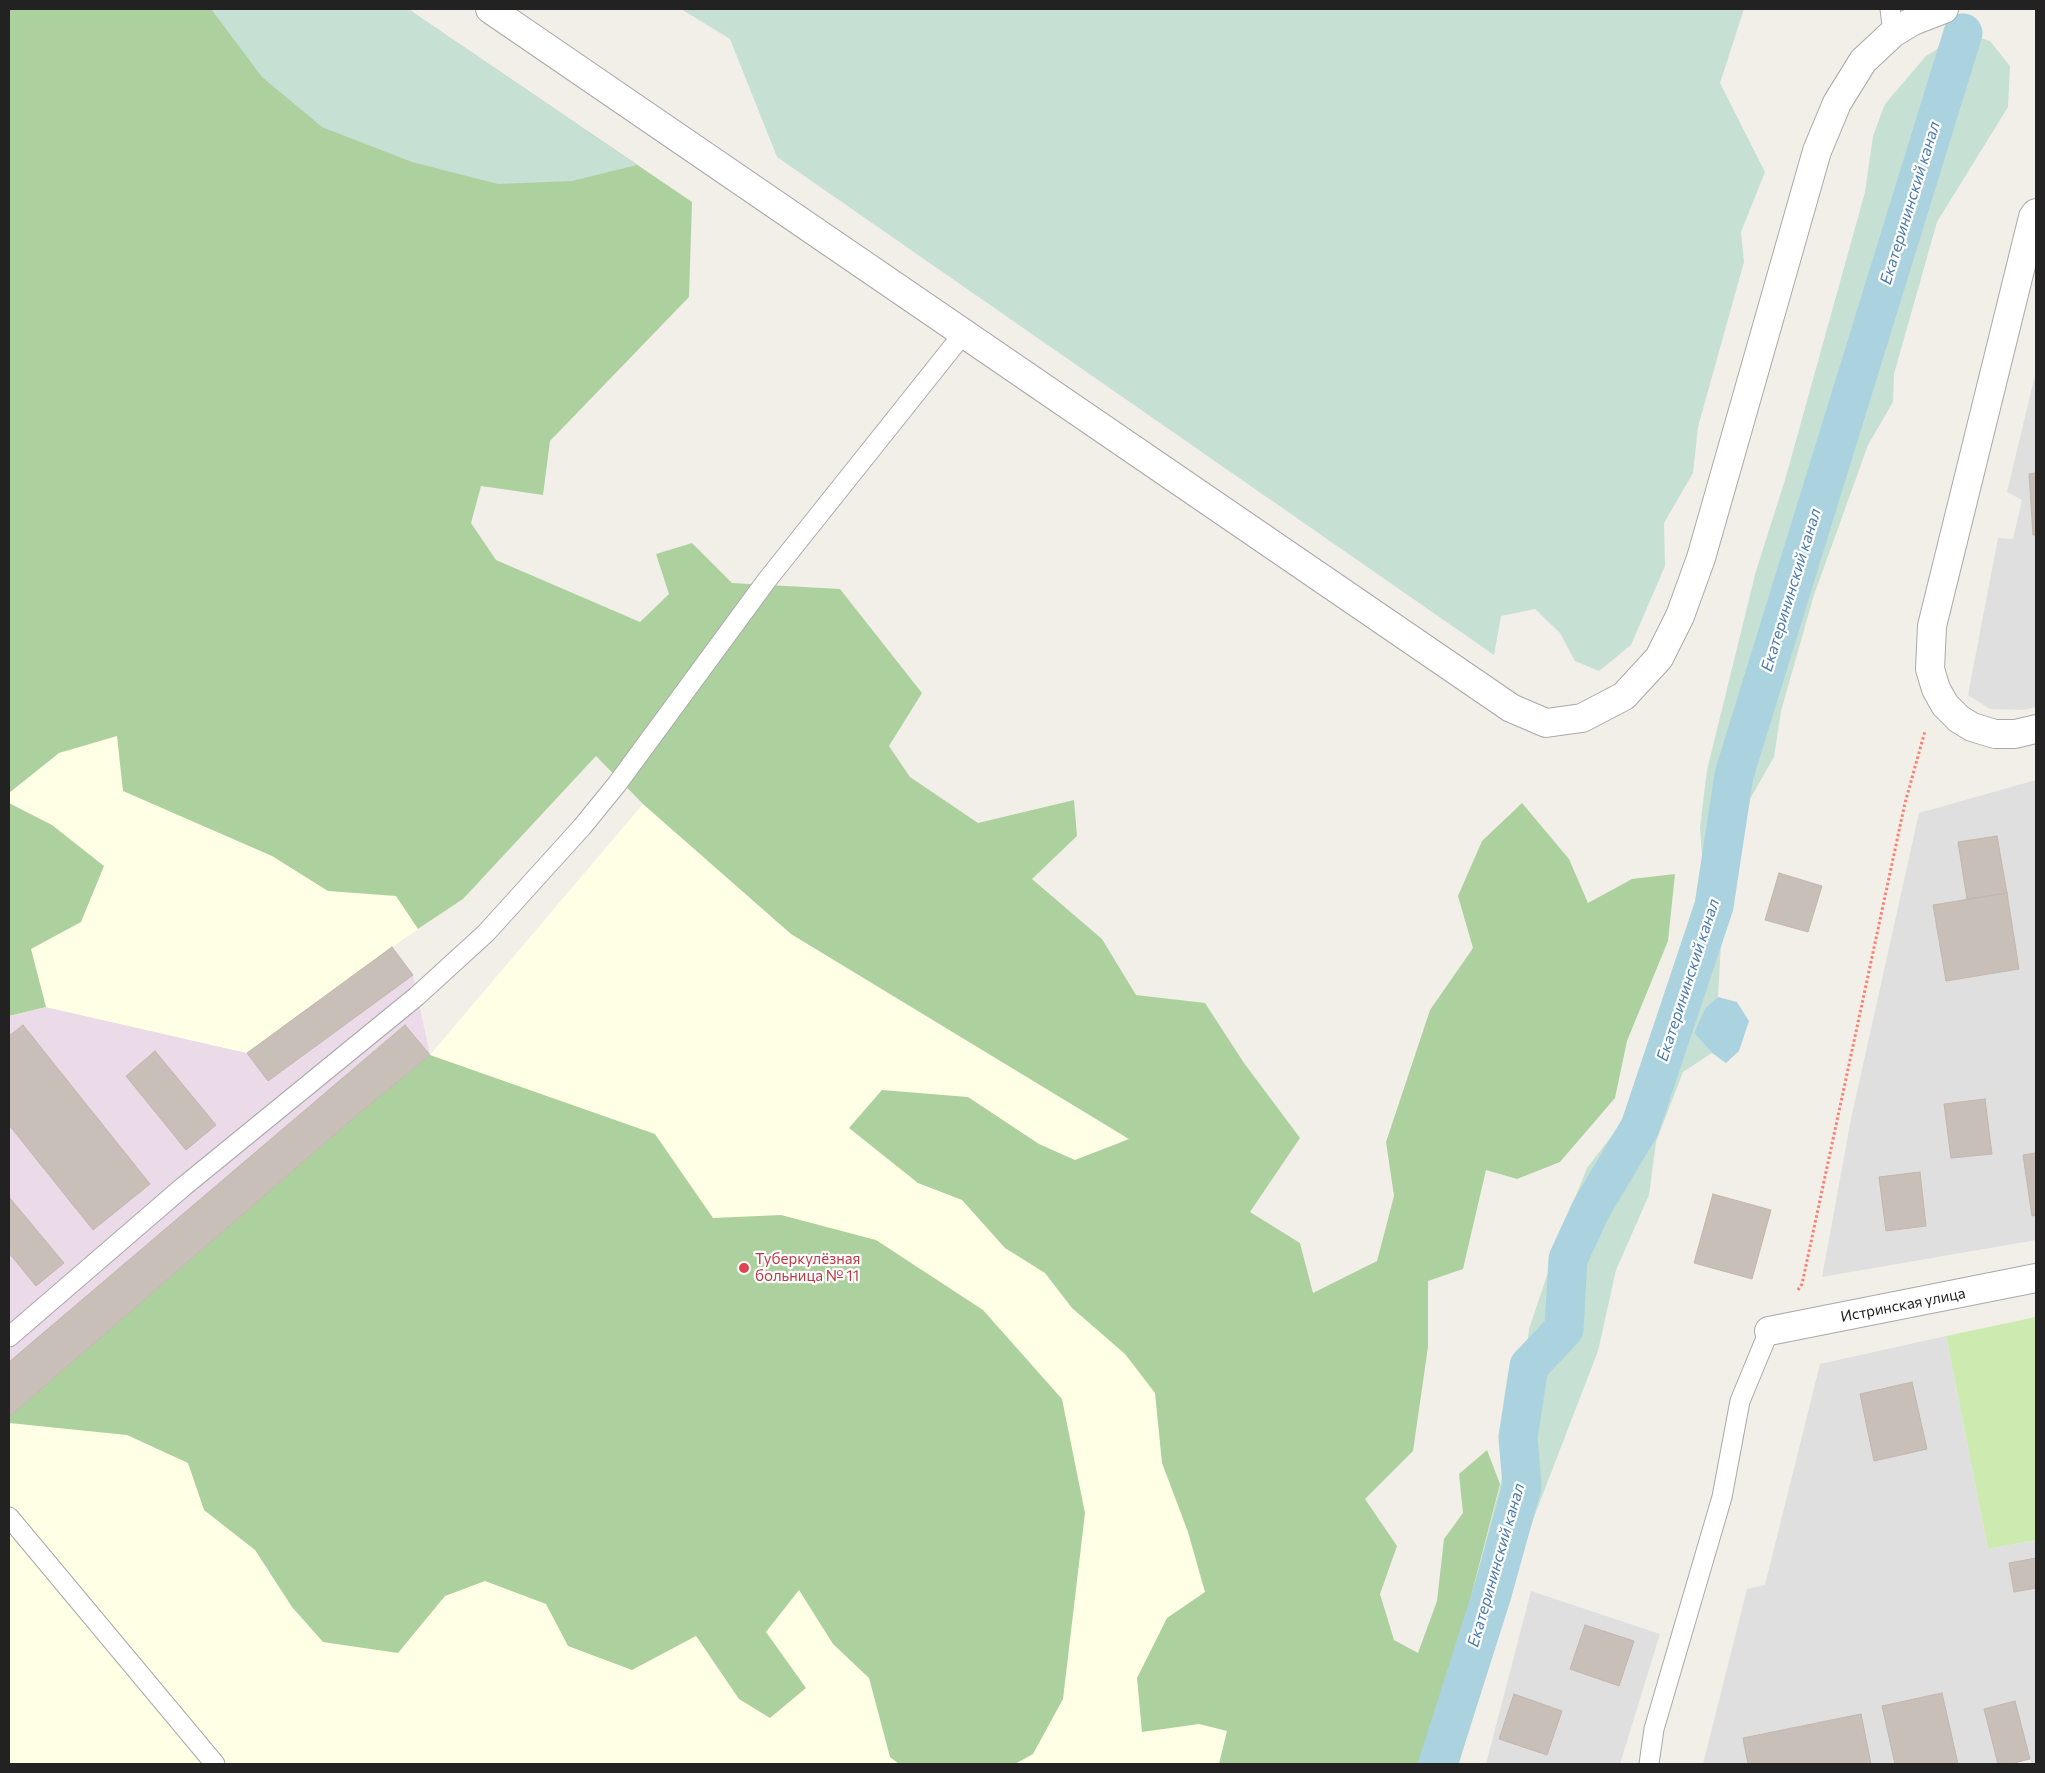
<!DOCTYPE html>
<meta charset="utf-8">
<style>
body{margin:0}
#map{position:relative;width:2045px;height:1773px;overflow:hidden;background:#f2efe9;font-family:Commissioner,sans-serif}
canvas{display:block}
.frame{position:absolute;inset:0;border:10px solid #222;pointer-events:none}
</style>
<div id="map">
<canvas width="2045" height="1773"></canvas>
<div class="frame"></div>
</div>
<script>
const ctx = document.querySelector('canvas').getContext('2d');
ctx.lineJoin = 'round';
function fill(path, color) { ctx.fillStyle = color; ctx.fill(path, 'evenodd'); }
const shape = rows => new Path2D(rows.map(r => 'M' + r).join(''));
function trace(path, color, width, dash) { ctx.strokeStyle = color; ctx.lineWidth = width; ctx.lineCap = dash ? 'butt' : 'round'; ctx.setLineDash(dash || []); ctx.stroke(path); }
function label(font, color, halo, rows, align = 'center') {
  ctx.font = font + ' Commissioner,sans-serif'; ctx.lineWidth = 4.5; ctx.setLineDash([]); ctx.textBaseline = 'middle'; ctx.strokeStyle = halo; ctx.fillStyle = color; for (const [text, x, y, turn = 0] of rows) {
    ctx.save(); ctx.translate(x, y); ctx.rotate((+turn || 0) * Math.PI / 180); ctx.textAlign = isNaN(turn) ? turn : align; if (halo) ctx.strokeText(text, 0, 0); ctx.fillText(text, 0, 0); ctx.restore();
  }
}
const residential = shape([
 [2036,371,2036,707,2023,710,1990,709,1968,695,1998,538,2013,539,2022,500,2007,492],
 [2036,780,2036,1240,1822,1277,1851,1119,1919,813],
 [1946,1336,1988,1549,2036,1540,2036,1764,2032,1764,2030,1759,2010,1764,1703,1764,1747,1589,1765,1585,1820,1364],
 [1531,1591,1660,1634,1620,1764,1486,1764]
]);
const industrial = shape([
 [392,947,413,975,430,1055,356,1116,9,1417,9,1016,46,1007,247,1053]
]);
const education = shape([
 [9,198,463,899,392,947,247,1053,46,1007,9,1016],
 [643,804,791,934,1300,1243,1323,1334,1219,1764,9,1764,9,1417,356,1116,430,1055]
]);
const grass = shape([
 [2036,1317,2036,1540,1988,1549,1946,1336]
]);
const forest = shape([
 [9,9,408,9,692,202,689,297,550,441,543,495,481,486,471,523,496,560,640,622,669,594,656,554,692,543,732,583,840,589,922,693,889,746,910,777,978,823,1074,800,1077,836,1032,879,1102,939,1136,995,1205,1003,1244,1063,1300,1138,1250,1212,1300,1243,1313,1293,1377,1261,1394,1196,1386,1142,1430,1010,1473,948,1458,896,1482,841,1522,803,1569,859,1588,903,1632,879,1675,874,1668,941,1627,1041,1615,1098,1560,1162,1517,1179,1486,1170,1463,1269,1428,1281,1428,1347,1413,1451,1365,1499,1397,1546,1380,1594,1394,1640,1418,1653,1437,1601,1444,1539,1463,1513,1459,1474,1487,1450,1500,1484,1428,1764,1219,1764,1227,1731,1199,1724,1142,1732,1137,1678,1167,1618,1205,1592,1188,1532,1162,1463,1155,1393,1125,1354,1072,1308,1045,1273,1005,1248,962,1200,918,1183,849,1128,882,1090,968,1097,1039,1144,1075,1160,1129,1139,791,934,643,804,596,756,463,899,418,929,396,896,328,891,272,856,123,791,117,736,59,753,9,793],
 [9,803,52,825,104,866,81,922,31,949,46,1007,9,1016],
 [430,1055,655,1134,713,1218,781,1215,876,1240,983,1310,1062,1399,1085,1513,1063,1699,1033,1754,1015,1764,899,1764,890,1757,869,1678,833,1644,799,1590,766,1632,806,1688,770,1718,739,1699,696,1636,632,1670,568,1646,546,1604,485,1581,445,1596,398,1653,323,1642,292,1607,255,1550,204,1510,188,1463,127,1435,9,1423,9,1417,356,1116]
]);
const wetland = shape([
 [211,9,408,9,637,165,572,181,498,184,412,162,322,127,262,77],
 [681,9,1744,9,1720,83,1765,172,1741,232,1744,262,1698,427,1693,473,1664,523,1665,566,1631,645,1599,671,1575,661,1560,633,1535,609,1501,616,1494,655,777,157,730,39],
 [1963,33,1990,41,2010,66,2008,107,1937,222,1894,374,1893,402,1868,445,1814,595,1781,711,1774,757,1750,799,1721,943,1718,997,1705,1008,1694,1033,1712,1053,1683,1072,1656,1142,1649,1195,1616,1270,1598,1351,1514,1569,1459,1764,1429,1764,1519,1411,1529,1329,1563,1228,1587,1168,1633,1108,1691,954,1704,885,1700,827,1707,770,1756,571,1785,480,1865,192,1873,136,1885,104,1926,56]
]);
const water = shape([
 [1718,997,1737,1002,1749,1021,1739,1051,1726,1063,1712,1053,1694,1033,1705,1008]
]);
const canal = shape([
 [1438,1764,1492,1594,1522,1486,1518,1437,1529,1366,1564,1329,1568,1259,1591,1209,1640,1127,1714,906,1734,775,1963,33]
]);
const building = shape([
 [2036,473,2036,535,2033,535,2029,474,2036,473],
 [1997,836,2007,893,1967,899,1958,842,1997,836],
 [1779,873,1822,886,1808,932,1765,920,1779,873],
 [2007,893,2019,969,1946,981,1933,905,2007,893],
 [392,947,413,975,268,1081,247,1053,392,947],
 [23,1025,150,1184,93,1230,9,1125,9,1036,23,1025],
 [405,1025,430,1055,356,1116,9,1417,9,1362,405,1025],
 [155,1051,216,1125,186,1150,126,1076,155,1051],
 [1985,1099,1992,1154,1951,1158,1944,1104,1985,1099],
 [2036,1153,2036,1215,2032,1216,2023,1155,2036,1153],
 [1920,1172,1926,1226,1886,1231,1879,1177,1920,1172],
 [1713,1194,1771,1210,1752,1279,1694,1263,1713,1194],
 [9,1197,64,1263,36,1286,9,1253,9,1197],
 [1912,1382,1927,1449,1874,1461,1860,1394,1912,1382],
 [2036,1558,2036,1588,2014,1592,2009,1563,2036,1558],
 [1585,1625,1634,1641,1619,1686,1570,1669,1585,1625],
 [1942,1693,1958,1764,1895,1764,1882,1706,1942,1693],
 [1514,1694,1562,1711,1547,1755,1499,1739,1514,1694],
 [2015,1701,2030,1759,2010,1764,1998,1764,1984,1709,2015,1701],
 [1861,1714,1871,1764,1748,1764,1743,1738,1861,1714]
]);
const path = shape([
 [1798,1290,1802,1284,1905,803,1925,731]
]);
const service = shape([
 [1890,9,1893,33],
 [9,1337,183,1187,417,996,486,933,582,827,617,784,767,580,963,334],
 [9,1517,215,1764],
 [1649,1764,1654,1729,1722,1497,1740,1401,1769,1331]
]);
const minor = shape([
 [490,9,1511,708,1546,723,1582,718,1624,696,1659,658,1680,616,1701,558,1817,151,1837,103,1863,61,1893,33,1913,21,1944,9],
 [2036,213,2033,217,1932,626,1930,669,1936,689,1945,705,1959,719,1972,727,1995,734,2015,734,2036,729],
 [1769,1331,2036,1278]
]);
const markers = [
 [744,1268,6,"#e0444e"]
];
const healthNames = [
 ["Туберкулёзная",755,1259],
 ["больница № 11",755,1276]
];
const streetNames = [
 ["Истринская улица",1903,1305,-11]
];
const waterNames = [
 ["Екатерининский канал",1910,203,-73],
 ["Екатерининский канал",1791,590,-73],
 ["Екатерининский канал",1688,980,-72],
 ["Екатерининский канал",1496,1565,-74]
];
fill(residential, '#e0dfdf');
fill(industrial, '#ebdbe8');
fill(education, '#ffffe5');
fill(grass, '#cdebb0');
fill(forest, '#add19e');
fill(wetland, '#c6e0d4');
fill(water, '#aad3df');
trace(canal, '#aad3df', 39);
fill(building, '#c7bfb8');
trace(building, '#c4b6ab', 1);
trace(service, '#a9a9a9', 21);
trace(minor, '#a9a9a9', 30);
trace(path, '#fa8072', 3, [2.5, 2.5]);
trace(service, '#fff', 19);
trace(minor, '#fff', 28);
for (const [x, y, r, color] of markers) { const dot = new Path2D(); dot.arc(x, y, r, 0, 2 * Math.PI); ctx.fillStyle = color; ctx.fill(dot); trace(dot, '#fff', 2); }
label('15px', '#be3a42', '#fff', healthNames, 'left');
label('15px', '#222', '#fff', streetNames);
label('italic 16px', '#4a7aab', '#fff', waterNames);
</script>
